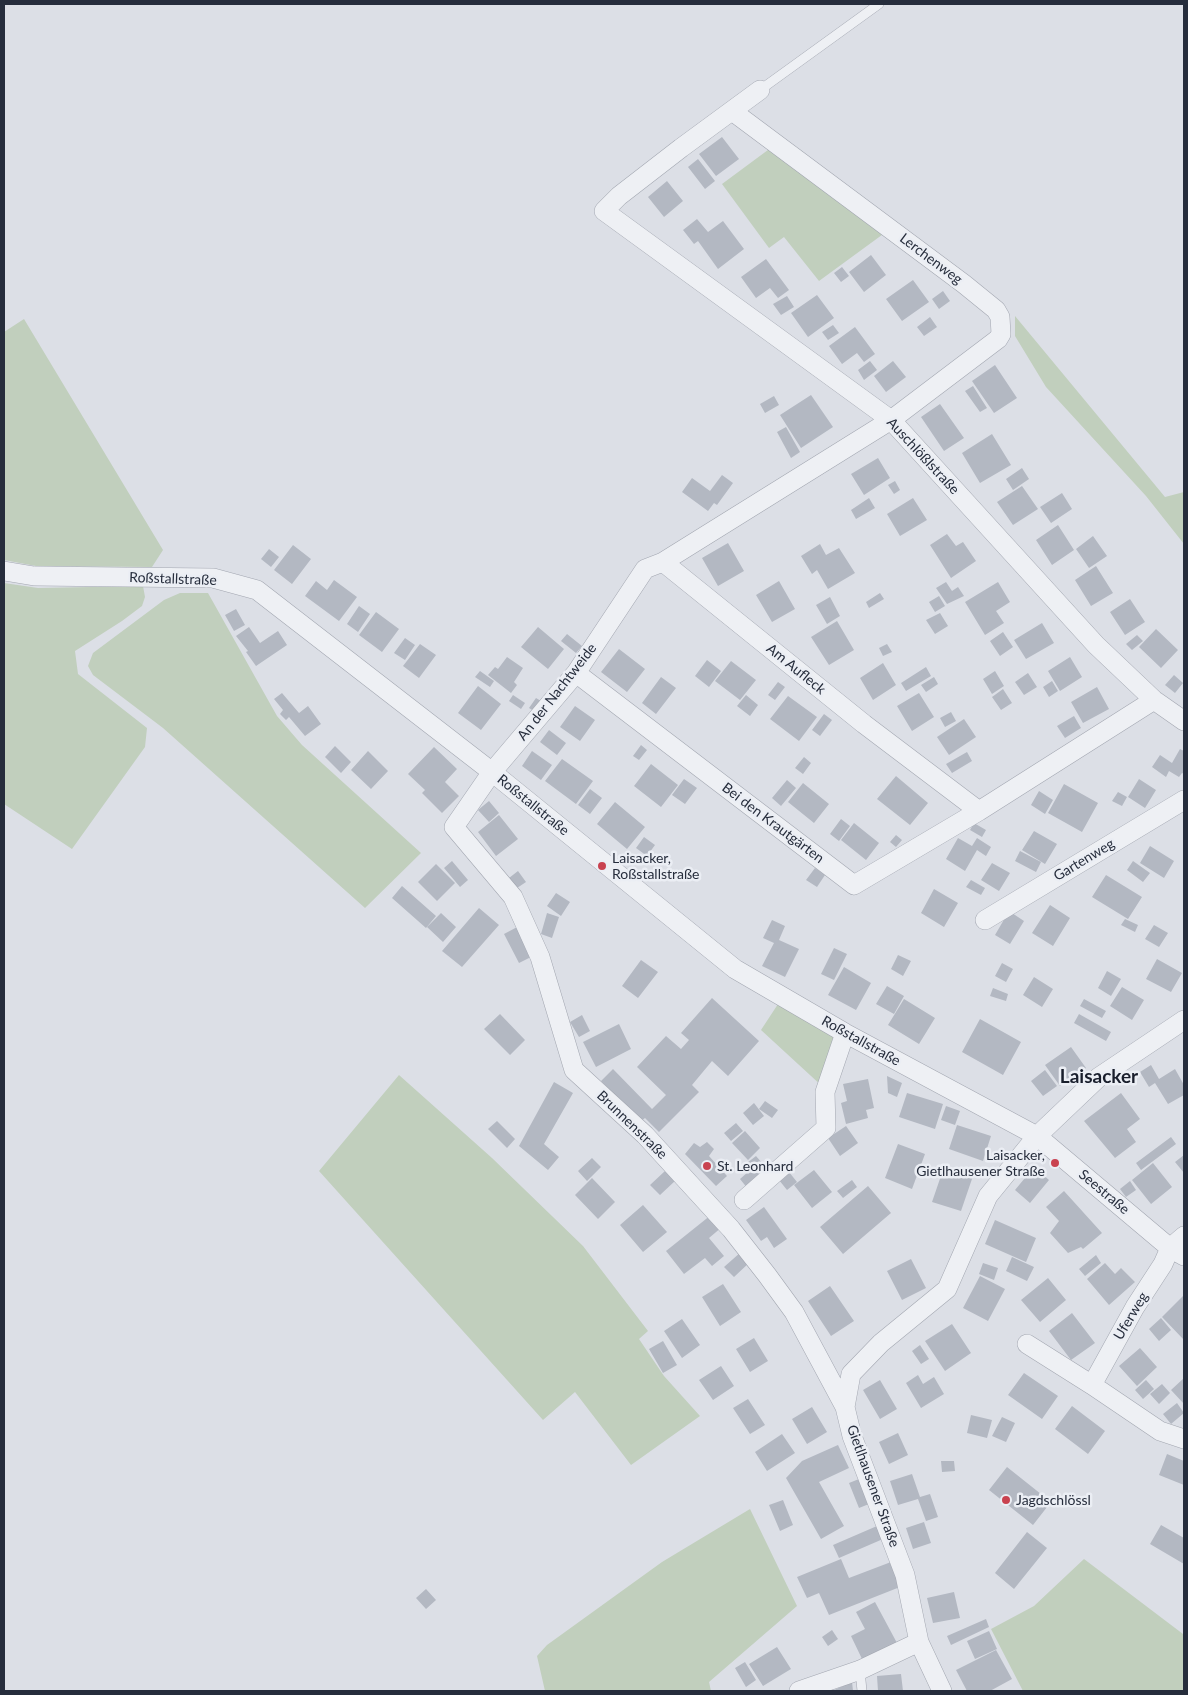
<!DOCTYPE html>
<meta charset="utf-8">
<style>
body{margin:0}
#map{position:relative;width:1188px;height:1695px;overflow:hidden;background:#dcdfe6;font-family:Lato,sans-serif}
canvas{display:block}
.frame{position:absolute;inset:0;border:5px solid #262d3c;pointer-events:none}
</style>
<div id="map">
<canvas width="1188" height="1695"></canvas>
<div class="frame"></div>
</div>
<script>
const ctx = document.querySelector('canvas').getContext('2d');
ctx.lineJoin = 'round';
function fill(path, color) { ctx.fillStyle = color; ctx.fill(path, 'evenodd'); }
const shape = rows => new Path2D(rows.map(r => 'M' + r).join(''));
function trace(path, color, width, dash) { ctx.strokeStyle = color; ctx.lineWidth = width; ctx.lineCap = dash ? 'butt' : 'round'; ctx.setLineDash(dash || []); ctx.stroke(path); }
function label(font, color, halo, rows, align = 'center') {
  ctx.font = font + ' Lato,sans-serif'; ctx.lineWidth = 5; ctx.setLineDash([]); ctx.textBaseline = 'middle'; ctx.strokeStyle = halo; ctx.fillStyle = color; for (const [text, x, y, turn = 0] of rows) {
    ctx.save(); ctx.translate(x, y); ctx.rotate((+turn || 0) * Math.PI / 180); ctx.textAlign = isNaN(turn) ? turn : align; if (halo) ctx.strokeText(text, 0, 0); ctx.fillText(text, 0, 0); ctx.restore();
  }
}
const green = shape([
 [772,147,886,232,819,281,784,237,769,248,722,184],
 [1015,316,1165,497,1184,492,1184,544,1146,496,1046,387,1015,336],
 [24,319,163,550,152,567,36,566,4,560,4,332],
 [4,583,38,588,143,586,145,597,142,606,122,621,75,651,78,674,147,728,145,747,72,849,4,804],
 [180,593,208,593,277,716,302,745,421,853,365,908,163,728,93,675,88,666,93,653,164,600],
 [780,1001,840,1036,823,1087,761,1030],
 [399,1075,492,1158,583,1246,648,1331,639,1339,664,1376,700,1416,631,1465,575,1392,543,1420,319,1171],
 [750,1509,797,1606,709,1682,711,1691,545,1691,537,1656,547,1645,662,1562],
 [1084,1559,1183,1634,1184,1633,1184,1691,1023,1691,991,1629,1034,1606]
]);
const building = shape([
 [722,137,739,159,716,176,699,154],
 [698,159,715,181,705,189,688,167],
 [667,181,683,201,664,217,648,197],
 [697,219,708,232,723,221,744,249,718,269,698,241,694,244,683,230],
 [871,255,886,275,864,292,849,272],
 [766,259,789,290,778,298,770,288,756,298,741,277],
 [842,267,849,276,841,282,834,273],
 [913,280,929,302,902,321,886,299],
 [943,291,950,301,939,309,932,299],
 [817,295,834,318,808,337,791,313],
 [787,296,794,307,781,315,773,304],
 [930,317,937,327,924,336,917,327],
 [833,325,839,333,828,340,822,332],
 [855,327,875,354,864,362,857,353,842,364,829,346],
 [870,361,877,370,864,380,858,370],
 [893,361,906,377,886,392,874,376],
 [995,365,1017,398,994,413,972,381],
 [973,386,987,408,980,412,965,391],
 [811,395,833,427,801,448,780,415],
 [774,396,779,405,765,413,760,404],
 [940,404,964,438,944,451,921,417],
 [786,427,800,452,791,458,777,432],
 [992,434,1011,465,980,483,962,453],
 [878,458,890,478,864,495,851,474],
 [1022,468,1029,479,1013,490,1006,479],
 [722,475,733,483,717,505,714,503,708,511,682,492,692,478,710,491],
 [895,481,900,490,894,494,888,485],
 [1022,486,1038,509,1013,525,997,502],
 [1062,493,1072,509,1051,523,1040,507],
 [869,498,875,508,856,519,851,510],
 [913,498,927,520,900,536,887,514],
 [1058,525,1074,550,1052,565,1036,540],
 [947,534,956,546,963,542,976,561,951,578,930,545],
 [1093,536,1107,556,1089,568,1076,549],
 [728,543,744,571,718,586,702,558],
 [820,544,826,555,839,548,855,573,828,589,817,570,812,574,801,556],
 [293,545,311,559,292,584,274,570],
 [269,549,279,557,271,567,261,559],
 [1096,566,1113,593,1091,606,1075,580],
 [334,580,357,597,339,621,305,596,316,581,327,590],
 [779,581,795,609,772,622,756,595],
 [946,582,952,591,958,587,964,596,947,604,936,588],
 [998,582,1010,602,996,611,1004,623,985,635,965,602],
 [880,593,884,599,869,608,866,602],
 [939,596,945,606,935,612,929,602],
 [830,597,840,616,827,624,816,605],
 [1130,599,1145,622,1125,635,1110,612],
 [359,606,370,614,358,632,347,624],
 [236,609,245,625,234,631,225,615],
 [376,612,399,629,382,652,359,635],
 [940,613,948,626,935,634,926,620],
 [837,621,854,650,829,665,811,637],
 [1042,623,1054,643,1026,659,1014,640],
 [249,627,260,643,278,631,287,645,256,666,246,652,248,651,236,636],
 [538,627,564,649,548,669,521,647],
 [1156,629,1178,650,1161,668,1139,647],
 [1003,632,1013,647,1000,656,990,641],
 [567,634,582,646,576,653,561,641],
 [1137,635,1143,641,1132,650,1126,644],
 [405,638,415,645,405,660,394,653],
 [420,644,436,655,419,678,403,666],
 [887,644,892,652,883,656,879,648],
 [619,649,645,669,627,692,601,672],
 [507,657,523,668,514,682,517,685,511,693,488,675,495,667,498,669],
 [1070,657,1082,677,1060,691,1048,671],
 [707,660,721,671,709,687,695,676],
 [731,661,756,680,740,700,715,681],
 [883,663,896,685,873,700,860,678],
 [926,667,931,676,906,691,901,683],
 [480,671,494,681,490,687,475,677],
 [995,671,1004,686,992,694,983,679],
 [1028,673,1037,687,1024,695,1015,682],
 [1174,675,1183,683,1175,693,1165,685],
 [661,677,676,688,656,714,642,703],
 [934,677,938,684,926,692,921,685],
 [1052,681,1058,691,1049,697,1043,687],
 [778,682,785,687,775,700,768,695],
 [478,686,501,704,481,730,458,713],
 [1097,687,1109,709,1083,723,1071,702],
 [1003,689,1012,703,1001,710,992,697],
 [282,693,299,713,308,706,321,724,305,736,289,717,286,720,280,714,283,710,274,699],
 [919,693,934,717,912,731,897,706],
 [513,695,525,703,521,709,509,701],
 [746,695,758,705,750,716,737,706],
 [788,696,817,717,799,741,770,719],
 [536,698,541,701,534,711,529,708],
 [575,706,595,720,580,741,560,727],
 [951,712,956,721,945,727,940,718],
 [824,714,832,720,820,736,812,730],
 [1074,716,1081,728,1065,738,1057,726],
 [964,719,976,737,949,755,937,737],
 [549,730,566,743,557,755,540,742],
 [641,745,647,750,639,760,633,756],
 [335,746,351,762,341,773,325,757],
 [434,747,457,769,445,782,459,796,442,813,422,793,425,790,408,774],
 [1180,749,1184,751,1184,774,1182,773,1179,777,1169,771,1166,777,1152,767,1160,755,1172,763],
 [368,751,388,771,371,789,351,770],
 [532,751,552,765,541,780,522,766],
 [967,752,972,761,952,773,946,764],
 [804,757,811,763,803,774,795,768],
 [562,759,593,781,576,804,545,781],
 [651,764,678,785,661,807,634,786],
 [896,776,928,803,910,825,877,799],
 [684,779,697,788,685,804,672,795],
 [1139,779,1156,790,1145,808,1128,797],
 [787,780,796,788,781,806,772,798],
 [803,783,829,804,814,823,788,802],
 [1064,784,1098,803,1082,832,1048,813],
 [590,789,602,798,590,814,578,805],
 [1039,791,1053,800,1045,814,1031,805],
 [1118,792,1127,797,1122,806,1112,801],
 [489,801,499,813,489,822,478,810],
 [615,802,645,827,627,849,597,824],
 [499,815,518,839,496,856,478,832],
 [841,819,850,826,839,841,830,834],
 [854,823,879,843,866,860,841,840],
 [974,823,986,830,982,837,970,830],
 [1034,831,1057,844,1045,864,1022,850],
 [896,835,902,840,896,847,890,842],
 [644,837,655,845,647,856,636,848],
 [958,838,972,846,977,838,991,847,986,856,977,850,965,871,946,859],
 [1150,846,1174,861,1164,878,1140,863],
 [1020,851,1041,862,1036,872,1015,861],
 [452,861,468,880,460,887,444,868],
 [1133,861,1150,873,1143,882,1127,870],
 [992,863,1010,873,999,891,981,880],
 [436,864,455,883,437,901,418,882],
 [815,868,825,875,817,887,806,880],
 [518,871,526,882,517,888,509,878],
 [1106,875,1142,897,1128,919,1092,897],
 [971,880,985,888,981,895,966,887],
 [402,886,436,916,426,928,392,898],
 [934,889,958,903,944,927,921,913],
 [556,893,570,902,561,916,547,906],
 [1050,905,1070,918,1053,946,1032,933],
 [479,908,499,925,462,967,442,951],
 [1009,911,1024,921,1010,944,995,935],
 [441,913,456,927,443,942,427,927],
 [547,913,559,917,552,938,541,934],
 [1125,919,1138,925,1135,932,1121,925],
 [772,920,785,926,779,940,799,949,785,977,762,966,774,943,763,938],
 [521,925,537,954,519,963,504,934],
 [1154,925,1168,933,1159,947,1145,939],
 [834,948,847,954,834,980,821,974],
 [898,955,911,961,903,976,891,969],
 [1157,959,1182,973,1171,992,1146,979],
 [641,960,658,972,638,998,622,986],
 [1002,963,1013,969,1006,982,995,976],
 [844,967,871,983,856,1010,828,995],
 [1107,971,1121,979,1111,996,1098,988],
 [1034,977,1053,989,1042,1007,1023,995],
 [887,986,904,996,894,1014,876,1004],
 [1122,987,1144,1000,1132,1020,1110,1006],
 [993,988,1008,994,1006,1001,990,996],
 [712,998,759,1041,728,1076,712,1061,692,1085,699,1092,659,1132,645,1118,641,1121,601,1081,613,1069,652,1109,666,1095,637,1067,666,1036,681,1049,689,1040,681,1033],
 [904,999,935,1018,919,1044,888,1025],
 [1084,999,1106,1011,1102,1018,1080,1006],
 [500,1014,525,1040,510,1055,484,1029],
 [1079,1014,1111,1032,1106,1041,1074,1023],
 [582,1015,590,1031,579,1037,570,1022],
 [980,1019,1021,1042,1003,1075,962,1052],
 [619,1024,631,1049,596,1067,583,1042],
 [1071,1047,1086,1068,1060,1086,1045,1065],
 [1151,1065,1159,1079,1175,1069,1184,1085,1184,1095,1168,1104,1155,1083,1149,1087,1140,1072],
 [1045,1070,1057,1086,1043,1096,1031,1081],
 [887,1076,902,1083,897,1097,888,1093],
 [868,1079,874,1108,866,1110,868,1118,846,1124,841,1103,847,1101,843,1084],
 [554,1082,573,1093,544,1144,559,1157,548,1170,519,1146],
 [907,1093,943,1104,935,1129,899,1117],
 [1121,1093,1140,1119,1127,1129,1136,1142,1115,1158,1084,1121],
 [765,1101,778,1110,772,1118,759,1109],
 [754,1103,764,1116,753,1125,743,1113],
 [946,1106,960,1111,955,1125,941,1120],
 [497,1121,515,1139,507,1148,488,1129],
 [736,1123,743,1131,731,1141,724,1133],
 [957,1125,991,1136,983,1161,949,1149],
 [846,1126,858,1143,840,1156,828,1138],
 [745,1131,760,1148,748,1160,732,1143],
 [1171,1137,1176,1144,1141,1170,1136,1163],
 [707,1142,714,1149,709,1156,727,1176,716,1186,685,1154,694,1143,700,1147],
 [898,1144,925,1154,912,1189,885,1178],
 [1184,1155,1184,1173,1175,1162],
 [756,1156,769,1171,748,1189,740,1179,748,1172,743,1166],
 [592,1158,601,1167,587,1181,578,1171],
 [1153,1163,1172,1187,1151,1204,1132,1180],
 [944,1167,973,1176,961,1211,932,1202],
 [1034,1167,1049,1180,1030,1203,1015,1190],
 [814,1170,832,1192,812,1208,794,1185],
 [665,1171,675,1181,660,1195,650,1185],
 [789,1172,797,1182,787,1190,779,1180],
 [592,1178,615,1202,598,1219,575,1195],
 [852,1180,857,1187,843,1198,837,1191],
 [1130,1181,1136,1190,1126,1197,1120,1189],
 [868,1186,891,1213,843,1254,820,1227],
 [1064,1191,1102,1233,1083,1249,1081,1247,1068,1253,1050,1233,1059,1221,1046,1207],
 [643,1205,667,1232,643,1252,620,1225],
 [764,1207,787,1239,774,1248,767,1237,761,1241,746,1220],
 [711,1215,722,1227,709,1238,724,1256,712,1266,705,1258,684,1274,666,1251],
 [995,1220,1036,1238,1026,1262,985,1244],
 [741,1252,750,1262,734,1277,724,1267],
 [1096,1255,1101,1263,1085,1276,1079,1269],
 [1012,1257,1034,1267,1027,1281,1006,1271],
 [911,1259,926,1288,902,1300,887,1271],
 [983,1263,998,1268,994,1280,979,1274],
 [1105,1263,1115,1274,1121,1268,1135,1282,1109,1305,1087,1279],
 [980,1276,1005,1289,988,1321,963,1308],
 [1048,1278,1066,1300,1040,1322,1021,1300],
 [723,1284,741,1312,720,1326,702,1297],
 [830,1286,854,1321,831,1336,808,1301],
 [1183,1296,1184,1297,1184,1340,1162,1317],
 [1072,1313,1095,1343,1071,1360,1049,1331],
 [1161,1318,1171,1330,1159,1341,1149,1329],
 [682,1319,700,1345,682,1358,664,1331],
 [952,1324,971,1353,945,1371,925,1341],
 [754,1338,768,1361,750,1372,736,1349],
 [663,1341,677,1365,663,1373,649,1349],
 [920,1345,929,1359,921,1364,912,1351],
 [1140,1348,1157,1367,1137,1386,1119,1366],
 [721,1366,734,1386,713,1400,699,1380],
 [1024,1373,1058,1396,1042,1419,1008,1395],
 [918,1375,923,1384,934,1377,944,1394,921,1408,906,1383],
 [1184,1378,1184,1404,1171,1390],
 [880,1380,897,1409,880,1419,863,1390],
 [1146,1380,1154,1389,1143,1399,1135,1390],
 [1162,1384,1170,1393,1159,1404,1150,1394],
 [748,1399,765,1425,750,1434,733,1408],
 [1177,1403,1184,1413,1171,1424,1163,1414],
 [1072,1406,1105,1431,1088,1454,1055,1429],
 [812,1407,827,1432,807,1444,792,1419],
 [971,1415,992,1420,987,1438,967,1433],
 [1002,1417,1015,1423,1006,1442,992,1436],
 [898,1433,908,1455,889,1464,879,1442],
 [782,1434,795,1453,767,1471,755,1452],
 [838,1445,849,1468,819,1482,844,1526,821,1539,786,1478,802,1461],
 [1167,1454,1184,1461,1184,1485,1159,1475],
 [941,1461,954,1461,955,1471,942,1472],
 [1007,1467,1051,1502,1033,1525,989,1490],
 [912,1474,920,1497,930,1494,938,1517,926,1521,918,1499,898,1505,890,1481],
 [859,1479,869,1504,859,1508,849,1483],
 [783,1500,793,1525,780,1531,769,1505],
 [924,1522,931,1543,913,1549,906,1528],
 [1161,1525,1184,1538,1184,1564,1150,1544],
 [877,1526,883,1539,839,1558,833,1545],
 [1027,1532,1047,1548,1014,1589,995,1573],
 [841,1559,849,1578,891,1562,900,1587,829,1615,819,1593,807,1598,797,1577],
 [426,1589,436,1600,426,1609,416,1598],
 [954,1592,960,1618,933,1623,927,1598],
 [875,1602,897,1643,863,1661,851,1636,865,1629,856,1612],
 [986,1619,989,1627,951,1645,947,1636],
 [832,1630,838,1639,828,1646,822,1637],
 [989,1631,997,1649,975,1659,967,1641],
 [777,1647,791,1669,763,1686,749,1664],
 [996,1650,1012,1679,990,1691,967,1691,956,1670],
 [745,1662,756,1680,746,1687,735,1668],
 [901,1674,903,1691,878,1691,877,1676],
 [852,1682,853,1691,832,1691]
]);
const lane = shape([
 [760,90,879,4],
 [860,1670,862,1691]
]);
const street = shape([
 [760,90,681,148,619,196,604,211,891,420,1096,645,1154,700,1184,721],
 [732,111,964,284,996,310,1000,317,1001,334,998,339,891,420,663,562,864,724,979,811,1154,700],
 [663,562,645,569,576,673,492,772,454,827,513,897,540,957,574,1070,645,1135,731,1229,767,1275,794,1312,845,1407],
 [4,571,34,576,213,578,257,590,492,772,735,969,845,1033,1037,1136,1170,1248,1184,1256],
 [576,673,854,885,979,811],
 [985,920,1184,800],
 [744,1200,826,1128,825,1092,845,1033],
 [1027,1344,1092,1385,1135,1307,1163,1264,1170,1248,1184,1236],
 [1092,1385,1160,1431,1184,1439],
 [799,1691,860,1670,919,1642],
 [942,1691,919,1642,905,1575,852,1436,845,1407,851,1374,881,1343,947,1289,988,1196,1037,1136,1099,1077,1184,1020]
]);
const markers = [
 [602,866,5,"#c9424f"],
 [1055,1163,5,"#c9424f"],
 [707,1166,5,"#c9424f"],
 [1006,1500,5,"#c9424f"]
];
const streetNames = [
 ["Lerchenweg",931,259,37],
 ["Auschlößlstraße",923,456,47],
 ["Roßstallstraße",173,579,2],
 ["Am Aufleck",796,669,39],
 ["An der Nachtweide",557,692,-52],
 ["Roßstallstraße",533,805,39],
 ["Bei den Krautgärten",773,823,37],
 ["Gartenweg",1084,860,-31],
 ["Roßstallstraße",861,1041,29],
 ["Brunnenstraße",632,1125,44],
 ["Seestraße",1104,1192,40],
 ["Uferweg",1131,1316,-59],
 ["Gietlhausener Straße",873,1486,70]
];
const poiNames = [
 ["Laisacker,",612,858],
 ["Roßstallstraße",612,874],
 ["Laisacker,",1045,1155,"right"],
 ["Gietlhausener Straße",1045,1171,"right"],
 ["St. Leonhard",717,1166],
 ["Jagdschlössl",1016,1500]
];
const districtNames = [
 ["Laisacker",1099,1077]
];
fill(green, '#c1cfbd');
fill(building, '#b3b8c2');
trace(lane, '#a2a6b0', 10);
trace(street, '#a2a6b0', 20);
trace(lane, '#eef0f4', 9);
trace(street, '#eef0f4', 19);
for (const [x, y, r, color] of markers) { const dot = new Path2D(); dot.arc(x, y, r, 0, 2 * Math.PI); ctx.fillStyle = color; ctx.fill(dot); trace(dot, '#ebeef4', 2); }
label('14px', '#262d3c', '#ebeef4', streetNames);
label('14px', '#262d3c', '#ebeef4', poiNames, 'left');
label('bold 19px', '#191e2c', '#ebeef4', districtNames);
</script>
